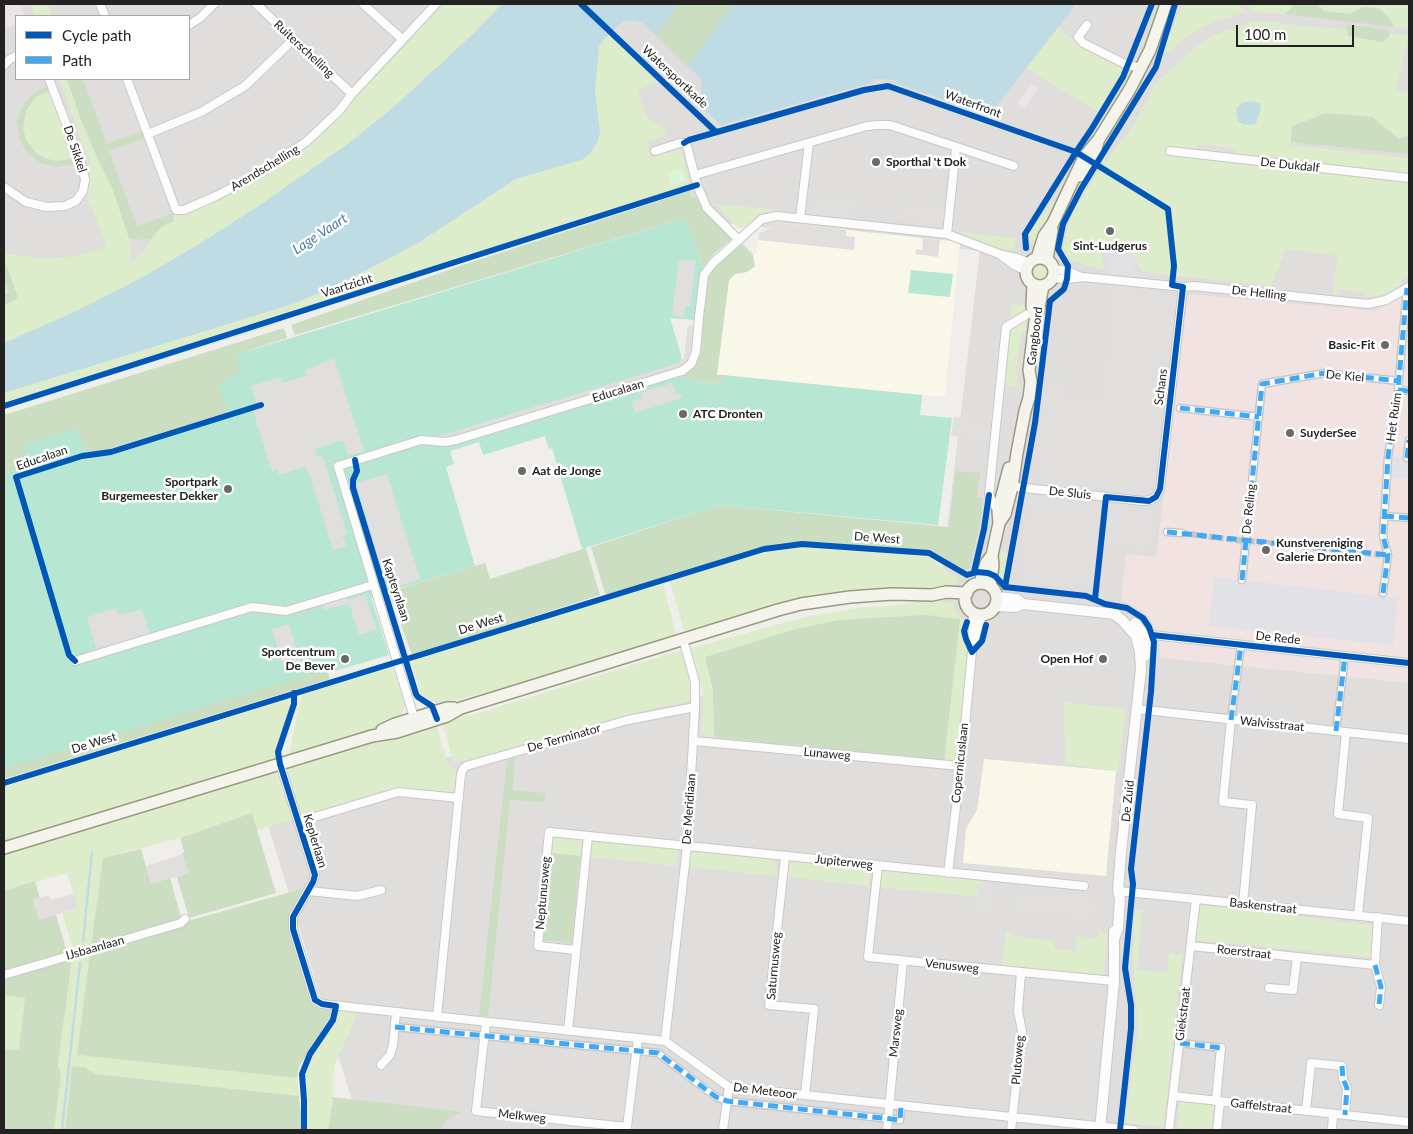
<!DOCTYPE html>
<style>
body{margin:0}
#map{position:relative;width:1413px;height:1134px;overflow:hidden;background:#f0eeeb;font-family:Lato,sans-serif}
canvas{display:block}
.frame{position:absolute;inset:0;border:5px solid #222;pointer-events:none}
.legend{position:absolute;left:15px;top:15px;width:175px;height:65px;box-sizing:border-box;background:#fff;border:1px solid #a7a7a7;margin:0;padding:6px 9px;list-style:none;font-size:15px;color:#222}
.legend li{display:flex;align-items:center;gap:10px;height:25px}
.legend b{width:25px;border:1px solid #a7a7a7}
.scale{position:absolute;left:1236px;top:25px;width:118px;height:22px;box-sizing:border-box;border:2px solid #222;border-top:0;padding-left:6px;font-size:15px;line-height:18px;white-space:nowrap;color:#222;-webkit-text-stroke:4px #fff;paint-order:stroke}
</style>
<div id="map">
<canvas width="1413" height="1134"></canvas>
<div class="frame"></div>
<ul class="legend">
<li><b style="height:6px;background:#0057b8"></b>Cycle path</li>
<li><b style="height:6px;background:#3fa9f5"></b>Path</li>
</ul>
<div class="scale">100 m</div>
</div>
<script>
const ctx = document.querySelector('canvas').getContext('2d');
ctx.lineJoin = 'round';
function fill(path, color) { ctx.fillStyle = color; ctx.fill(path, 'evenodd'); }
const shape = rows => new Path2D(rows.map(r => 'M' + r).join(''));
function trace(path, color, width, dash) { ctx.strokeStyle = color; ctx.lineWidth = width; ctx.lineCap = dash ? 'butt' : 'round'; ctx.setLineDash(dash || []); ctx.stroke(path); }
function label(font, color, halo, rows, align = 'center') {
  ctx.font = font + ' Lato,sans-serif'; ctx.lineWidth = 5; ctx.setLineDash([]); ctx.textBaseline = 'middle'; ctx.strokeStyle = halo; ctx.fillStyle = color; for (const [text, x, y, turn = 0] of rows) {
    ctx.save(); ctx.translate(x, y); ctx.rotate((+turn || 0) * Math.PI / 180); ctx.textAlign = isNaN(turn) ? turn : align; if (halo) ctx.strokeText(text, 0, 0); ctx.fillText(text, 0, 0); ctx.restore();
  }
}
const residential = shape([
 [8,4,1409,4,1409,1130,361,1130,261,802,934,640,980,251,698,220,495,89,21,353,4,298,4,6],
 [16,16,189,16,189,79,16,79]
]);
const commercial = shape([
 [1409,293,1409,683,1161,658,1158,633,1146,613,1121,600,1126,554,1156,557,1188,294,1376,311]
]);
const industrial = shape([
 [4,4,20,4,25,16,16,16,16,25,4,28],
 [1031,84,1038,88,1024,109,1017,104]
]);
const education = shape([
 [773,222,940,240,954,241,960,244,945,397,717,375,729,280,735,274,747,272,755,261,753,255,757,252,759,233,772,228],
 [984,759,1116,771,1106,876,963,863,966,829,977,810]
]);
const grass = shape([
 [30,4,48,4,52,16,35,16],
 [443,4,502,4,474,33,394,107,348,144,257,207,201,243,143,277,79,310,4,343,4,305,18,298,4,259,4,254,47,258,79,256,107,246,87,197,88,194,89,161,59,79,67,79,81,120,97,157,113,190,129,238,131,251,130,265,147,247,155,233,163,225,174,221,173,213,186,215,222,196,301,147,366,87],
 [1183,4,1238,4,1246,12,1217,21,1198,29,1166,53,1157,64],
 [1247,4,1295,4,1285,14,1255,12],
 [1316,4,1409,4,1409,29,1394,27,1389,18,1380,9,1364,7,1349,14,1324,11],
 [1254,21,1409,35,1396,90,1409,93,1409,135,1399,139,1372,117,1324,113,1311,119,1292,126,1291,145,1409,158,1409,276,1401,281,1402,284,1382,295,1366,298,1365,293,1340,289,1339,295,1333,294,1337,256,1286,249,1271,286,1143,272,1130,250,1101,252,1105,271,1070,260,1063,246,1072,214,1098,172,1133,126,1155,85,1190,51,1210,37],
 [1058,27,1082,46,1123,69,1098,112,1026,68],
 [608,33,640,62,656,81,638,91,646,116,664,129,666,136,646,142,651,157,681,149,691,184,461,259,290,317,272,326,4,408,4,393,290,305,332,288,415,245,516,179,582,160,589,155,600,131,595,99,596,69,599,46],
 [51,90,77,158,58,161,47,159,36,153,26,140,23,128,26,111,36,97],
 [1054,201,1040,240,1035,239,1026,244,1027,234],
 [715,204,778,210,761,213,743,228,738,228],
 [958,232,1015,238,1015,248,1013,250,997,248],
 '1033 272a8 8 0 1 1 16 0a8 8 0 1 1-16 0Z',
 [1012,303,1030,306,1030,309,1016,320,1010,319],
 [1028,317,1025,332,1022,332,1016,369,1019,387,1005,385,1010,331,1012,328],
 [820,546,929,557,950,574,958,576,958,582,955,589,878,590,755,611,694,630,684,631,670,581,781,547],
 [1000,550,1010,554,1003,587,1006,594,999,589,996,584],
 [663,583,676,635,506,687,438,705,421,694,412,664,414,659],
 [928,599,952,603,958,616,964,621,962,635,968,653,956,761,944,760,960,619,839,620,795,629,705,657,715,705,714,737,708,737,701,733,704,698,691,648,809,616,864,607,900,605],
 [681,650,689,676,691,701,650,709,467,762,465,760,458,762,453,760,442,722,463,714,469,716],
 [392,667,405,701,405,708,400,716,390,724,360,735,288,758,301,698,304,694],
 [288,699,291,702,278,761,4,845,4,786],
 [1064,702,1126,709,1118,771,1065,764],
 [436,724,448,765,459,772,456,793,396,788,300,817,286,776,289,768,329,754],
 [272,771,279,776,292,820,257,830,252,814,180,838,103,858,91,946,78,949,72,946,62,913,78,908,67,873,4,891,4,852],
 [553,834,582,837,580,856,551,853],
 [591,838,679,847,677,866,590,857],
 [689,849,770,858,776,864,778,876,687,867],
 [794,860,871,869,869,886,787,877,789,865],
 [880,870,983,881,983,884,978,884,977,897,879,887],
 [1200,905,1372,925,1370,957,1196,940],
 [1135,910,1142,911,1137,970,1167,972,1169,953,1182,954,1164,1127,1125,1123,1138,1028,1133,957],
 [1006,931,1012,932,1012,935,1054,941,1054,949,1075,951,1077,936,1098,938,1098,932,1108,933,1103,976,1001,966],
 [90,953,77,1055,297,1078,299,1096,96,1074,84,1067,73,1066,65,1130,54,1130,61,1076,58,1065,72,958],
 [4,995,25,998,19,1051,4,1049],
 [336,1009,359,1011,335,1064,333,1074,333,1100,328,1130,308,1130,302,1078,304,1069,334,1021],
 [1180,1101,1214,1104,1212,1130,1177,1128]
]);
const forest = shape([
 [679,4,734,4,687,66,657,36,661,28],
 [1295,4,1316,4,1324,11,1349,14,1364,7,1380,9,1389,18,1394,27,1285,14],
 [1347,25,1390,30,1390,35,1383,42,1348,36],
 [67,79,83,79,107,144,142,131,145,138,109,151,137,226,173,213,174,221,163,226,155,233,150,241,147,238,141,240,129,238,113,190,97,157,81,120],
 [49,86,51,90,36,97,26,111,23,128,26,140,36,153,47,159,58,161,77,158,78,163,58,167,40,163,26,151,20,140,17,122,23,104,37,91],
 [1324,113,1372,117,1399,139,1409,135,1409,154,1291,142,1292,126,1311,119],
 [689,191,692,198,698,198,734,237,715,253,703,267,685,218,295,335,291,325,463,265],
 [743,244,753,255,755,266,747,272,735,274,729,280,717,375,723,375,722,384,687,380,683,374,687,372,693,365,700,338,707,282,710,273,715,263,736,245],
 [4,259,18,298,4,305,4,295,9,293,4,279],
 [284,328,287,338,235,355,241,371,227,412,223,414,104,451,86,452,78,429,24,446,30,466,4,474,4,415],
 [955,471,980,473,977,497,983,497,981,519,974,550,969,569,965,570,955,565,953,566,932,552,814,542,791,542,770,545,608,595,605,593,591,547,720,505,949,527],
 [586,548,600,595,412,655,389,592,485,563,490,579],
 [925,615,960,619,944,760,714,737,713,692,705,657,795,629,839,620],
 [321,651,330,679,4,779,4,768],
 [515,758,513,790,545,793,545,802,510,800,488,1016,479,1016,507,760],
 [252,813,276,893,189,918,177,877,188,873,182,853,184,852,180,838],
 [141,849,151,883,170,878,181,917,178,921,91,946,103,858],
 [551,853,580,856,572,943,541,940],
 [35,881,40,898,33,900,39,919,56,915,66,949,62,954,4,970,4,891],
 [301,889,304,890,292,912,288,924,313,1005,331,1008,329,1019,299,1067,297,1078,77,1055,90,953,183,926,188,921],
 [72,958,58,1065,61,1076,54,1130,4,1130,4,1049,19,1050,25,998,4,995,4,977],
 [72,1066,84,1067,96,1074,299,1096,303,1130,65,1130],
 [332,1097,420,1107,462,1112,454,1115,444,1123,443,1130,328,1130,333,1100]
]);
const park = shape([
 [682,168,685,181,671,185,667,172]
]);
const pitch = shape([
 [685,218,703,267,694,320,670,318,681,355,683,374,687,380,722,384,723,375,922,395,920,415,952,418,938,525,720,505,582,549,552,448,549,449,545,436,483,455,479,442,450,451,454,464,446,467,475,566,371,597,389,655,335,671,313,673,4,768,4,474,29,466,23,445,78,428,86,452,104,451,223,414,227,411,219,385,240,371,235,355],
 [911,270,953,274,950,297,908,293]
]);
const parking = shape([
 [1198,144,1235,148,1234,154,1197,150],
 [796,149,798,155,746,169,745,164],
 [969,155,1005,168,1003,174,966,161],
 [765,166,797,170,797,176,764,172],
 [812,197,860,201,859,214,848,213,847,218,811,214],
 [900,202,945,207,944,224,898,219],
 [773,222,846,230,846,236,855,237,854,250,758,240,759,233,772,228],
 [923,238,940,240,938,257,915,254,916,249,922,250],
 [679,259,696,261,690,307,685,306,684,317,672,315],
 [1114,288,1178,296,1149,551,1099,545,1095,590,1019,585,1028,498,1034,499,1045,396,1048,396,1049,381,1069,383,1068,398,1102,402],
 [688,325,695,326,690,357,687,363,681,368,456,437,447,439,432,438,679,363,684,358],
 [998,334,1003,335,995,420,989,419],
 [334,358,364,451,348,455,343,440,315,449,318,457,323,456,347,534,341,536,344,538,346,546,333,550,309,473,305,467,279,475,277,470,272,472,253,411,258,409,251,386,281,377,282,383,306,376,305,370],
 [672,383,676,394,681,393,682,398,635,413,632,401,642,398,641,393],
 [954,417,971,419,971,425,990,427,988,440,951,436],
 [387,474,420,579,388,590,356,483],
 [365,595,377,630,359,635,349,603,324,610,322,603,346,596,348,600],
 [117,608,119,615,142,609,150,635,97,652,87,617],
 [289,624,302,667,285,672,272,629],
 [183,854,188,873,151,884,146,866],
 [978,884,994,886,991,913,975,911],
 [1018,891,1095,899,1093,920,1016,912],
 [74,894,78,908,39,920,33,900,49,895,51,900]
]);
const plaza = shape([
 [1112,251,1115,256,1120,257,1129,252,1137,262,1133,266,1142,277,1107,273,1108,260,1104,255],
 [1388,457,1407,458,1409,460,1409,479,1387,476],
 [1214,577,1398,598,1393,645,1209,626]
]);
const water = shape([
 [502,4,679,4,661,28,657,36,641,22,633,20,623,21,603,40,599,46,595,92,600,131,598,141,589,155,582,160,516,179,415,245,332,288,290,305,4,393,4,343,79,310,143,277,201,243,257,207,348,144,394,107,474,33],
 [734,4,1074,4,1075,6,989,115,895,83,895,80,882,79,873,79,873,82,721,125,702,108,701,78,687,66],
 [1251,101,1259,103,1261,109,1256,123,1251,125,1245,125,1238,121,1236,109,1242,103]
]);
const stream = shape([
 [83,941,92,852],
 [62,1130,80,963]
]);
const pedestrianTunnel = shape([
 [1182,533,1243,541],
 [1249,541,1383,555]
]);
const pedestrian = shape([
 [1398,390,1409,391],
 [1180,408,1259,417],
 [1407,458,1409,440],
 [1384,516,1409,518],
 [1167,532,1182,533],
 [1242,580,1262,384,1325,373,1399,381],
 [1383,593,1388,555,1383,536,1388,457,1398,390,1407,288],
 [1231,720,1241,645],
 [1336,731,1345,656],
 [395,1027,658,1053,716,1097,727,1101,900,1120,901,1106],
 [1180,1043,1221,1048]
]);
const minor = shape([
 [100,4,105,16],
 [256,4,352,94],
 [363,4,402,39],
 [189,25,200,18,214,4],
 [1087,25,1078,37,1083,43,1127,65,1141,68],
 [4,65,10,59,16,56],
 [127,79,173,202,176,210,184,210,216,196,260,173,306,142,339,111,352,94,436,4],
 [148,134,201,112,245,86,294,39],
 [655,151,680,143,684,143,687,146,697,185,707,208,738,239],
 [1170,151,1409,178],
 [695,175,867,126,878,125,890,125,1014,166],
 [4,187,26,202,47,207,65,206,76,201,83,191,85,179,80,160,49,79],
 [800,218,809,143],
 [947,234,956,148],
 [1003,257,1014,265,1026,271],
 [1054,269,1068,271,1081,277],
 [1053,278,1067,279,1083,277,1183,287,1194,286,1368,304,1386,300,1409,287],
 [1007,486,1143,501,1151,500,1156,497,1160,489,1183,287],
 [998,511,989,495,1006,327,1033,311],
 [1144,635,1152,635,1409,663],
 [974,645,982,615],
 [75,661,252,607,286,611,373,585],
 [1136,709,1409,739],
 [1231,720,1223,802,1252,805,1243,904],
 [415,721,338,466,421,440,445,442,456,440,682,371,691,364,696,352,699,317,704,275,712,264,762,219,777,216,947,234,1002,255,1017,258,1029,263],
 [1346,732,1338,814,1368,818,1358,915],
 [694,741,960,766],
 [280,764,315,875,313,882,293,917,293,929,315,1000,322,1004,665,1041,729,1087,1134,1130],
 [298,822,398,792,459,798],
 [785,857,769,1005,814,1009,805,1095],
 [878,866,868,957,1114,981],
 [948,873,962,757,972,652,973,613],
 [309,891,357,896,381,890],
 [1118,891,1409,921],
 [1191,946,1375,965,1378,917],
 [576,950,538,946,549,832,1084,886],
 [1375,965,1381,987,1379,1005],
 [4,975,181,923,185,919],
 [1269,988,1293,990,1297,957],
 [437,1017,461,774,463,769,466,766,628,720,695,707],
 [486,1022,476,1111,627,1127,638,1038],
 [568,1031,588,836],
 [665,1041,687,846,695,707,695,682,683,639],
 [381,1065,390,1055,393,1045,396,1013],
 [1173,1096,1409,1122],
 [1216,1101,1221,1048],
 [1306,1111,1311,1063,1342,1066,1343,1079,1347,1088,1345,1115],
 [723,1130,729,1087],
 [887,1130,903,961],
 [1011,1130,1022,1031,1018,1011,1021,973],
 [1169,1130,1196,899],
 [1217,1130,1220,1102],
 [1332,1130,1333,1114]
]);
const tertiary = shape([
 [997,597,1017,599,1023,604],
 [996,606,1016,607,1023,604,1116,614],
 [1112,613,1122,620,1136,636,1140,652,1141,669,1121,852,1118,891,1120,899,1118,928,1115,937],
 [1135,623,1144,635,1146,642,1145,656],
 [1100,1130,1114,981,1114,931]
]);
const secondary = shape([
 [1080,176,1094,155,1098,142],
 [1037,258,1044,236,1053,223,1084,157,1099,139,1130,89,1150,50,1166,4],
 '1026 272a14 14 0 1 1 28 0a14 14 0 1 1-28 0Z',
 [1047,259,1052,230],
 [1033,284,1032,306,1034,315],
 [999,523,1005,514,1012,487,1017,453,1025,411,1029,398,1031,382,1029,370,1035,321,1039,307,1043,286],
 [980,583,986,563,992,555],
 '965 599a16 16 0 1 1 32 0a16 16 0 1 1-32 0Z',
 [990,586,993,566,992,555,999,523,998,511,1009,468],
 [382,730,395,724,447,708,454,708],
 [4,848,372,736,397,732,447,716,461,708,778,610,801,604,850,597,892,594,932,595,946,592,967,593]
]);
const quiet = shape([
 [1398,390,1409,391],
 [1180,408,1259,417],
 [1407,458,1409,440],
 [1384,516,1409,518],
 [1167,532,1388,555],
 [1242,580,1262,384,1325,373,1399,381],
 [1383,593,1388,555,1383,536,1388,457,1398,390,1407,288],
 [1231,720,1241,645],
 [1336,731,1345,656],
 [1375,965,1381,987,1379,1005],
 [395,1027,658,1053,716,1097,727,1101,900,1120,901,1106],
 [1180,1043,1221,1048],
 [1342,1066,1343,1079,1347,1088,1345,1115]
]);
const cycleway = shape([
 [581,4,716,132],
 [684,143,689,140,864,90,888,86,1076,152,1168,209,1174,266,1172,285,1183,287,1160,489,1156,497,1149,501,1106,497,1095,599],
 [1026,248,1025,234,1076,152,1091,130,1123,77,1152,4],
 [4,406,697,185],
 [355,460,357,471,353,480,353,488,416,694,418,697,432,706,437,719],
 [974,572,984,529,989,495],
 [1005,587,1086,596,1105,604,1127,608,1143,618,1149,627,1154,642,1151,692,1131,869,1133,884,1125,968,1131,1005,1131,1028,1120,1130],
 [1005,587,1035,423,1050,301,1064,289,1067,279,1068,266,1058,249,1063,224,1081,189,1156,67,1175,4],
 [967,622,964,631,966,639,972,652,982,641,986,625],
 [1152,635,1409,663],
 [75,661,69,655,16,477,82,456,111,452,261,405],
 [294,693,294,704,278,752,280,764,315,875,313,882,293,917,293,929,315,1000,322,1004,336,1006,333,1020,310,1054,302,1074,304,1100,304,1130],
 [4,783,764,549,802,544,929,553,967,575,977,572,988,573,995,576,1005,587]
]);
const markers = [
 [876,162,5,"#6a6968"],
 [1110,231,5,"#6a6968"],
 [1385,345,5,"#6a6968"],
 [683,414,5,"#6a6968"],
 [1290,433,5,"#6a6968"],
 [522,471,5,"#6a6968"],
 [228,489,5,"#6a6968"],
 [1266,550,5,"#6a6968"],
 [345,659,5,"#6a6968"],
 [1103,659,5,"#6a6968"]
];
const streetNames = [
 ["Ruiterschelling",304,49,43],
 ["Watersportkade",675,77,43],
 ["Waterfront",973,104,20],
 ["De Sikkel",75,149,71],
 ["De Dukdalf",1290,165,6],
 ["Arendschelling",265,168,-31],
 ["Vaartzicht",347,286,-18],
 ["De Helling",1259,293,6],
 ["Gangboord",1035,336,-83],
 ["De Kiel",1345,376,5],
 ["Schans",1161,387,-83],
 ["Educalaan",618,391,-17],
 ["Het Ruim",1394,417,-82],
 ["Educalaan",42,458,-19],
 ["De Sluis",1070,493,6],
 ["De Reling",1249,509,-84],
 ["De West",877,538,4],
 ["Kapteynlaan",396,590,72],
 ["De West",481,624,-17],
 ["De Rede",1278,638,6],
 ["Walvisstraat",1272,724,6],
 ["De Terminator",564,738,-16],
 ["De West",94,743,-17],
 ["Lunaweg",827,754,5],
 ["Copernicuslaan",960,763,-84],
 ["De Zuid",1128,801,-84],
 ["De Meridiaan",689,809,-86],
 ["Keplerlaan",315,841,73],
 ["Jupiterweg",844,862,6],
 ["Neptunusweg",543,893,-85],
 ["Baskenstraat",1263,906,6],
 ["IJsbaanlaan",95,948,-16],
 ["Roerstraat",1244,952,6],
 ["Saturnusweg",774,966,-85],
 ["Venusweg",952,966,6],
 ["Giekstraat",1183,1014,-83],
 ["Marsweg",896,1033,-84],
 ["Plutoweg",1018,1060,-85],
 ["De Meteoor",765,1091,7],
 ["Gaffelstraat",1261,1106,6],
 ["Melkweg",522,1116,6]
];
const poiNames = [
 ["Sporthal 't Dok",886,162],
 ["Sint-Ludgerus",1110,246,"center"],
 ["Basic-Fit",1375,345,"right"],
 ["ATC Dronten",693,414],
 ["SuyderSee",1300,433],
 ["Aat de Jonge",532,471],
 ["Sportpark",218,482,"right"],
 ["Burgemeester Dekker",218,496,"right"],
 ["Kunstvereniging",1276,543],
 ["Galerie Dronten",1276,557],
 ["Sportcentrum",335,652,"right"],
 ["De Bever",335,666,"right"],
 ["Open Hof",1093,659,"right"]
];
const waterNames = [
 ["Lage Vaart",320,234,-33]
];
fill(residential, '#dfdedc');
fill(commercial, '#f1e3e1');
fill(industrial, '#ede4e9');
fill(education, '#f8f7e8');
fill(grass, '#ddeccb');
fill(forest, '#cbdec1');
fill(park, '#daf5da');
fill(pitch, '#b7e6d2');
fill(parking, '#e0dfde');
fill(plaza, '#e2e1e5');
fill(water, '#bfdbe3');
trace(stream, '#bfdbe3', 2.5);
trace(pedestrianTunnel, '#c7c5c3', 6, [6, 3]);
trace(pedestrian, '#c9c8c7', 9);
trace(minor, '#c9c8c7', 10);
trace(tertiary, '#c9c8c7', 12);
trace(secondary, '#999a82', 14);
trace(pedestrian, '#fdfcfc', 6);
trace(minor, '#fdfcfc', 8);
trace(tertiary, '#fdfcfc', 10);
trace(secondary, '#f4f4ed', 11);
trace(quiet, '#3fa9f5', 5, [10, 5]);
trace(cycleway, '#0057b8', 6);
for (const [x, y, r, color] of markers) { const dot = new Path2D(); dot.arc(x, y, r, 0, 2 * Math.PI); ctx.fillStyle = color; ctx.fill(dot); trace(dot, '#fff', 2); }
label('12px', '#222', '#fff', streetNames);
label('bold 12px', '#222', '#fff', poiNames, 'left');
label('italic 14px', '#4a7aab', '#fff', waterNames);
</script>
